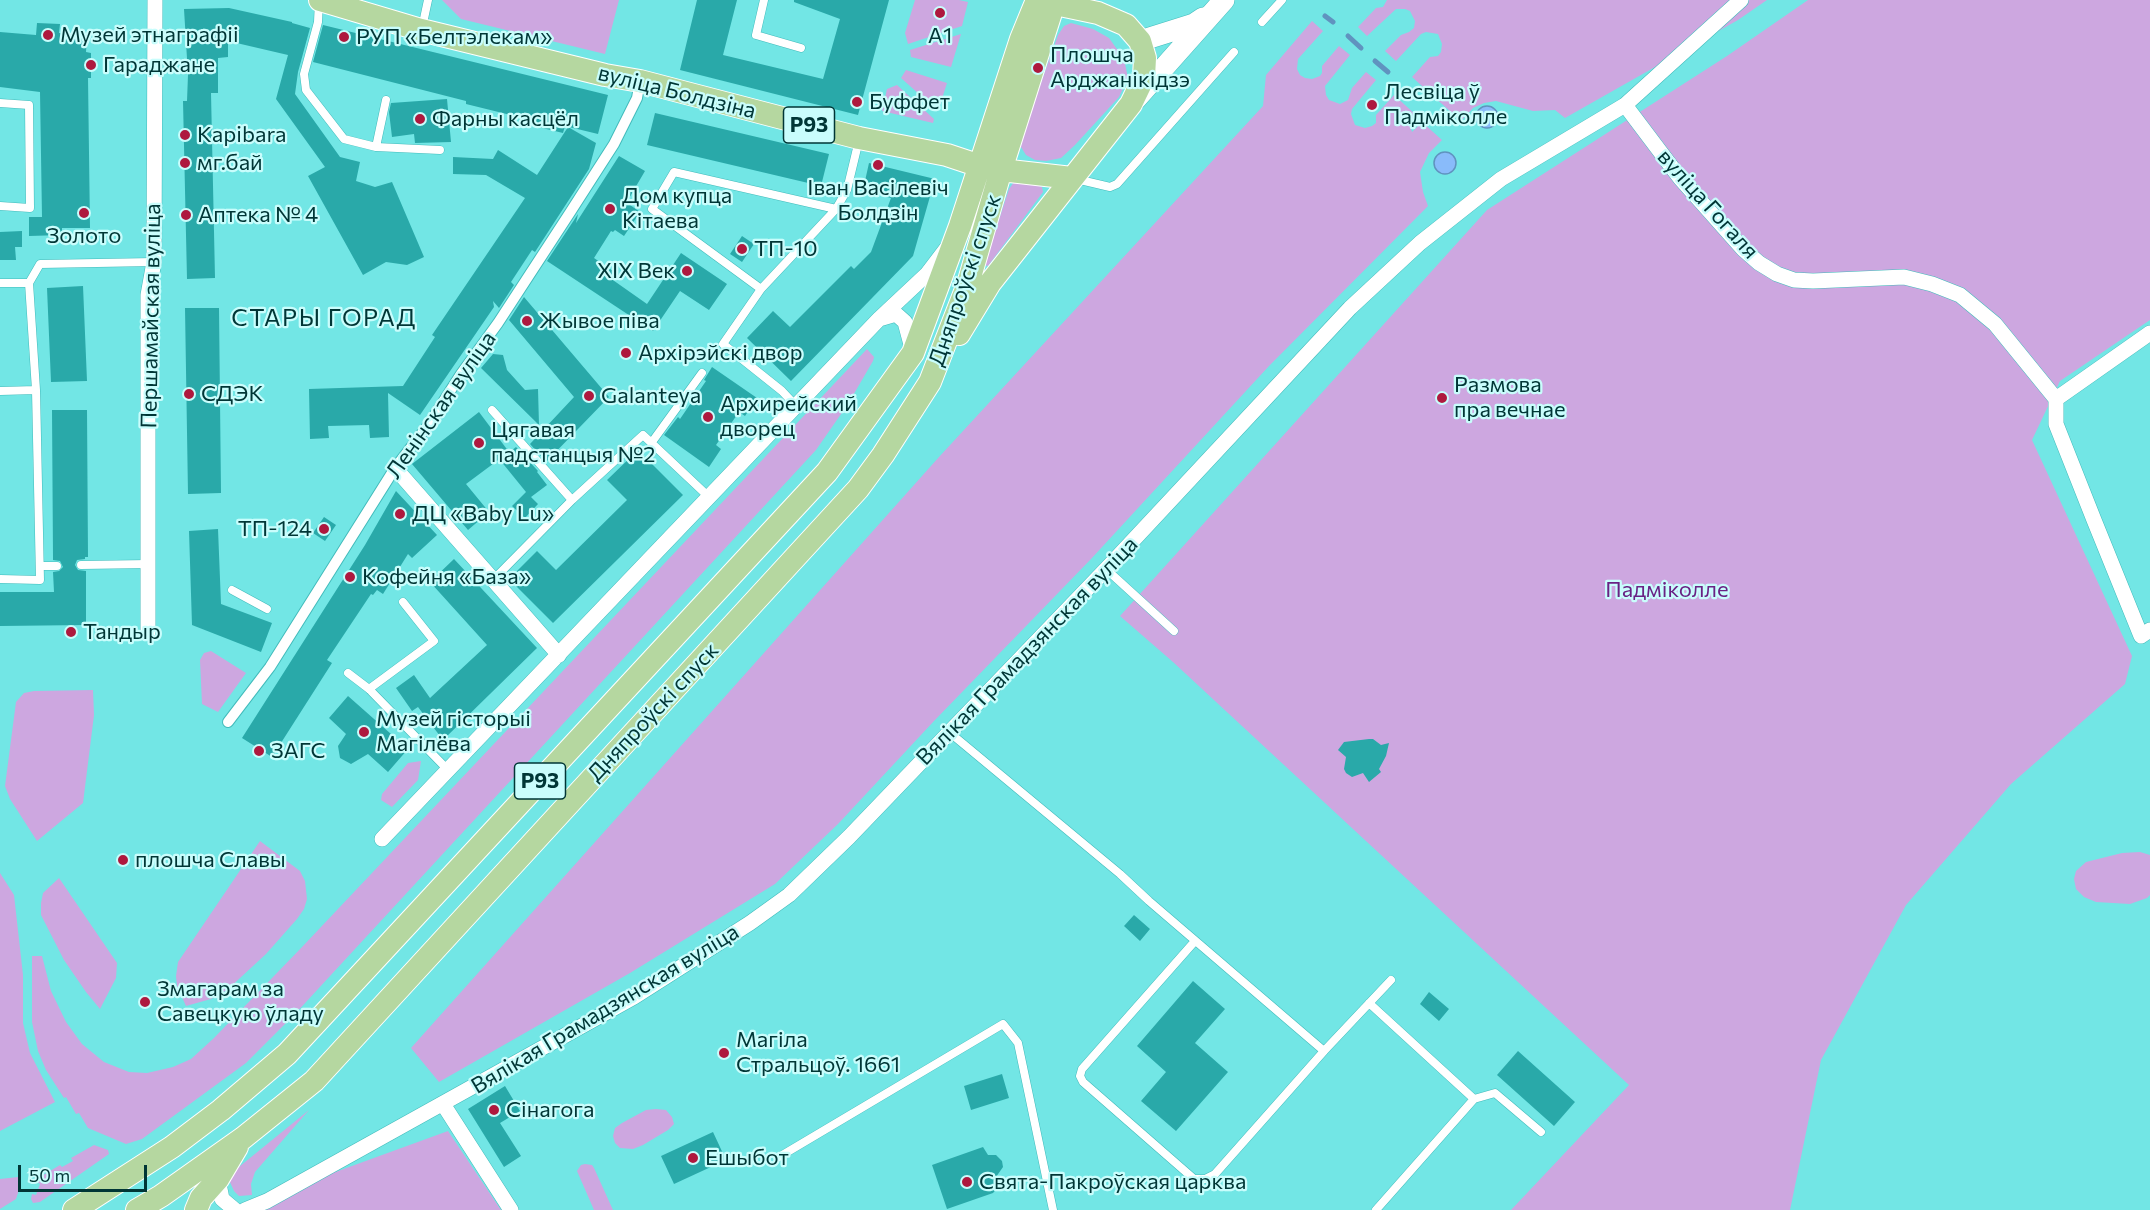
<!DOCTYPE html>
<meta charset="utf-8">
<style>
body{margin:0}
#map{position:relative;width:2150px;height:1210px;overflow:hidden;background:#72e6e5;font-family:Commissioner,sans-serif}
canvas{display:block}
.scale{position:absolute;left:18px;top:1165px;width:129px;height:27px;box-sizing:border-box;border:3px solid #003636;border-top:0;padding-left:8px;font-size:18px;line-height:21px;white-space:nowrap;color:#003636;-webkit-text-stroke:4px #c9fdfc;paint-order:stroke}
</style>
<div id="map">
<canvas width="2150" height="1210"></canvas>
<div class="scale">50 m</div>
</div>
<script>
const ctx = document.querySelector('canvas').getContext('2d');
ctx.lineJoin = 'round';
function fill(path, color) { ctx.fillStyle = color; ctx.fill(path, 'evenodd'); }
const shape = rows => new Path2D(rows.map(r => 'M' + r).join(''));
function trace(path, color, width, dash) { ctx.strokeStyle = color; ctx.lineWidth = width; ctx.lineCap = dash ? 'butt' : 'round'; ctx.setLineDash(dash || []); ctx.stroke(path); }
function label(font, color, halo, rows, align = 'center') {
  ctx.font = font + ' Commissioner,sans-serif'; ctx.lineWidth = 4.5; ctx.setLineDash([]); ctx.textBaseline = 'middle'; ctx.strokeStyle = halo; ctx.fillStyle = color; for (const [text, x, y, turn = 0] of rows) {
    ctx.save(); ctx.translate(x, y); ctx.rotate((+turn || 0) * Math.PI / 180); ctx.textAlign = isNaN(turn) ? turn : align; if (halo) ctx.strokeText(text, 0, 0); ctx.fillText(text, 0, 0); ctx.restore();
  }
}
const green = shape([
 [442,0,619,0,605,54,461,19],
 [915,0,959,0,968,2,962,26,908,44,905,33],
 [1387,0,1767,0,1738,20,1565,118,1555,110,1533,111,1496,101,1484,103,1473,108,1461,121,1412,77,1430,57,1438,56,1441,52,1442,44,1438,34,1426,32,1421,34,1396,61,1385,51,1401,35,1409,32,1414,28,1415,21,1410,11,1405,9,1396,9,1367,36,1358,27,1376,8,1383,7],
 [1808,0,2150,0,2150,320,2060,381,2032,440,2132,656,2125,684,2011,784,1906,905,1821,1060,1790,1210,1511,1210,1629,1085,1173,662,1120,616,1487,210,1727,56],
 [1312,21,1323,31,1298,59,1297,69,1300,75,1305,78,1312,79,1320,76,1322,73,1322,66,1339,46,1350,55,1325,86,1326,95,1329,100,1340,104,1348,100,1352,88,1366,72,1376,80,1352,109,1351,114,1355,125,1365,128,1372,126,1376,123,1376,115,1394,95,1416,115,1409,123,1412,132,1422,122,1442,140,1429,153,1420,172,1423,192,1428,206,1269,366,1091,559,934,721,838,824,775,884,630,973,439,1082,411,1048,939,457,1263,106,1266,75],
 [1071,23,1093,29,1109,38,1124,59,1128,78,1119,97,1075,145,1061,158,1046,161,1035,160,1026,155,1021,147,1022,136,1058,35,1064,26],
 [961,34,951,67,911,57,910,50],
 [906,70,947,83,938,111,901,78],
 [897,85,934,119,933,123,882,111,887,89],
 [1022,180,1042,187,1043,192,988,266,984,265,1009,189,1014,182],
 [867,349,874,357,873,361,848,404,816,450,294,1015,246,1063,142,1139,126,1144,88,1128,79,1113,76,1114,66,1097,64,1098,46,1070,38,1051,32,1022,32,956,42,956,51,991,66,1022,82,1044,104,1062,129,1072,147,1073,173,1067,191,1059,214,1038,303,946],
 [211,651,246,673,218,712,202,704,200,660,204,653],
 [93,690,94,715,83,803,37,841,10,799,5,786,16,702,24,693,34,691],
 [421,761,418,780,392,807,381,800,382,794,408,763],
 [260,841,300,871,305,881,307,899,304,909,297,919,266,954,227,990,211,999,186,1006,177,986,176,976,178,962],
 [2140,852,2150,855,2150,895,2147,898,2130,904,2096,902,2084,897,2076,889,2074,879,2076,871,2086,862,2122,853],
 [0,873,14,895,23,975,23,1023,30,1053,55,1102,0,1131],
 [59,878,117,963,116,978,100,1009,86,992,64,960,41,915,41,903,43,893],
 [656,1109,666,1110,672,1117,674,1124,668,1130,643,1145,633,1149,620,1148,615,1143,613,1136,615,1128,622,1123,646,1110],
 [309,1110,255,1172,251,1184,252,1195,239,1196,234,1191,229,1180,234,1171],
 [448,1131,501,1210,255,1210,319,1178],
 [94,1145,108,1150,109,1154,40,1202,33,1203,31,1199,32,1194,36,1195,40,1184,37,1182,40,1177,60,1165,62,1167,73,1161,71,1158],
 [585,1164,592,1165,594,1168,613,1210,594,1210,577,1171,581,1165],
 [18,1177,21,1184,16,1199,0,1209,0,1179]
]);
const water = shape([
 '1476 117a11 11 0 1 1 22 0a11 11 0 1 1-22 0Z',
 '1434 163a11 11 0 1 1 22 0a11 11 0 1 1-22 0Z'
]);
const stream = shape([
 [1325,16,1333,22],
 [1348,36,1361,48],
 [1375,61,1388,72]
]);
const building = shape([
 [697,0,737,0,723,55,823,79,840,19,794,2,794,0,889,0,858,115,680,70],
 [229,8,292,22,292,23,310,28,298,72,295,94,340,157,360,162,356,181,375,187,392,182,424,257,407,265,386,262,363,275,308,176,325,167,276,99,288,55,228,41,228,57,218,58,218,93,211,93,215,278,187,279,183,101,187,101,188,75,184,9],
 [37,23,60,24,59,33,87,35,86,52,91,53,91,78,88,78,90,228,62,228,62,235,29,236,29,217,42,217,40,92,0,87,0,32,36,35],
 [323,25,608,95,598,134,565,126,563,133,534,126,535,121,466,104,466,101,313,62],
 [447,99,451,142,415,143,414,134,392,137,389,112,391,103],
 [655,113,829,154,821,186,647,145],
 [568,127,596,143,589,169,535,252,532,250,511,282,514,285,499,308,493,301,494,307,420,415,388,393,389,437,370,438,369,425,328,426,329,438,310,439,309,389,403,386,435,337,432,335,525,198,486,175,453,174,453,157,493,159,498,150,537,175],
 [619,156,645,171,628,200,632,202,630,205,640,212,624,236,615,230,613,232,611,231,594,258,613,271,610,278,647,304,681,253,727,284,709,310,680,291,653,331,547,261,578,214,576,223],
 [869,163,935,179,913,256,791,381,747,338,773,311,790,327,851,266,854,269,871,252,891,198,863,190],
 [22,231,22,247,15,247,16,260,0,260,0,232],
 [742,236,754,244,742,262,730,254],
 [83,286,87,381,51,382,47,288],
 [524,297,609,397,546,462,530,444,574,397,509,320],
 [185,308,219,308,221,493,188,494],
 [493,354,503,355,507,370,525,390,538,389,539,425,481,368],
 [712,367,757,398,745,416,739,412,716,445,721,449,709,467,664,435,678,417,680,419,706,381,704,380],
 [52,410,87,410,88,557,85,557,85,559,77,560,75,565,78,570,86,571,86,625,0,626,0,592,54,592,53,572,59,571,63,567,60,561,53,560,53,557],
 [479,412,509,452,466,484,489,512,468,530,412,464],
 [516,447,538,471,537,472,547,485,531,497,538,504,525,518,512,506,526,492,500,460],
 [638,450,683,495,553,623,509,579,537,551,556,570,627,500,607,480],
 [396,491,437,535,412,558,408,554,383,594,377,590,373,595,371,594,327,660,332,663,272,757,242,738,365,545],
 [324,517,336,525,325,541,313,533],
 [218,529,221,604,272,623,261,652,192,625,189,531],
 [454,559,537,648,443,740,418,707,412,711,396,688,414,675,430,698,487,645,430,582],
 [348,696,408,749,388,772,368,754,351,764,340,758,338,746,346,734,329,718],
 [1369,739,1373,739,1381,745,1389,743,1386,756,1379,769,1381,772,1369,782,1363,773,1352,777,1346,773,1344,769,1346,757,1338,750,1344,742],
 [1134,915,1150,929,1140,941,1124,926],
 [1193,981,1225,1009,1195,1043,1228,1072,1176,1131,1141,1101,1166,1072,1137,1046],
 [1429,992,1449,1009,1439,1021,1420,1004],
 [1518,1051,1575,1102,1554,1126,1497,1075],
 [1002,1074,1009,1098,971,1110,964,1086],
 [505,1086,520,1111,500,1123,521,1156,504,1167,468,1109],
 [713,1132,726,1160,674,1184,661,1156],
 [983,1147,988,1155,996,1155,1002,1161,1003,1167,996,1177,998,1187,993,1193,947,1209,932,1165]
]);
const service = shape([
 [764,0,756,35,801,48],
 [319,1,318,22,304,74,306,90,344,139,376,147,440,150],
 [1262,22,1282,0],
 [422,28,428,0],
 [0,103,29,105,30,208,0,206],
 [376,147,386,100],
 [1076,179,1110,187,1117,184,1234,52],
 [0,283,29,283,40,264,154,262],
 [761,289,652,209,674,172,836,209],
 [0,391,36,390],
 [796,406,782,391,723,344,761,289,836,209,847,190,859,140],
 [492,410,572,500],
 [652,442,702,373],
 [81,565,149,564],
 [40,566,57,566],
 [1106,569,1174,631],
 [0,579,40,580,36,390,29,283],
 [493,580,572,500,643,435,709,497],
 [232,590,267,609],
 [348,673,369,689,448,770],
 [369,689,434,641,403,602],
 [949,732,1120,874,1149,901,1324,1051],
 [1195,941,1082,1069,1080,1076,1083,1082,1194,1179,1205,1179,1215,1174,1324,1051,1391,980],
 [1369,1003,1474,1099],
 [779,1157,1003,1024,1018,1043,1053,1210],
 [1376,1210,1474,1099,1495,1093,1541,1132]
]);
const pedestrian = shape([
 [228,722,270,667,395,468,429,424,461,374,498,323,571,211,614,144,637,98,640,81]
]);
const minor = shape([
 [1625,105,1680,178,1743,249,1759,263,1777,274,1794,280,1813,281,1904,277,1932,284,1960,295,1995,324,2056,399,2056,424,2094,520,2141,636,2150,630],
 [879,319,896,314,905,322,913,352],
 [2056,399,2150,333],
 [395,468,559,655],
 [148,632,148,295,154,262,155,0],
 [382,839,879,319,927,274,946,249],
 [443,1104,511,1210],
 [218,1179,222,1199,235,1210],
 [245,1210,267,1201,634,997,750,923,789,895,849,837,1111,564,1350,308,1420,243,1501,179,1625,105,1741,0]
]);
const secondary = shape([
 [1140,41,1194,24,1203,18],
 [1136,99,1224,0]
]);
const primary = shape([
 [320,0,421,30,605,75,640,81,859,138,947,155,980,166,1001,170,1072,178],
 [959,334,990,283,1131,104,1144,77,1145,58,1140,41,1126,25,1098,13,1041,1],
 [74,1210,172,1147,221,1110,287,1054,827,472,913,353,960,226,1021,39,1037,0],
 [137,1210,161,1196,243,1138,314,1081,858,489,883,455,930,382,968,284,1001,170,1055,0],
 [196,1210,201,1198,218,1179,237,1147]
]);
const markers = [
 [940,13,6,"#ae193e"],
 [48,35,6,"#ae193e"],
 [344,37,6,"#ae193e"],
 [91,65,6,"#ae193e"],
 [1038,68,6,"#ae193e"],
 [857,102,6,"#ae193e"],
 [1372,105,6,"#ae193e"],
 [420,119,6,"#ae193e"],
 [185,135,6,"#ae193e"],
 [185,163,6,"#ae193e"],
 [878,165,6,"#ae193e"],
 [610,209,6,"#ae193e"],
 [84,213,6,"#ae193e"],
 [186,215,6,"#ae193e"],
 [742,249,6,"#ae193e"],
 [687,271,6,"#ae193e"],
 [527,321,6,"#ae193e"],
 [626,353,6,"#ae193e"],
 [189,394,6,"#ae193e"],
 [589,396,6,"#ae193e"],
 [1442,398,6,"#ae193e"],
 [708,417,6,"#ae193e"],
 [479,443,6,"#ae193e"],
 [400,514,6,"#ae193e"],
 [324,529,6,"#ae193e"],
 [350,577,6,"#ae193e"],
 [71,632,6,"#ae193e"],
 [364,732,6,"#ae193e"],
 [259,751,6,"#ae193e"],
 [123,860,6,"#ae193e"],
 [145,1002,6,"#ae193e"],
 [724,1053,6,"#ae193e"],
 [494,1110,6,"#ae193e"],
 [693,1158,6,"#ae193e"],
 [967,1182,6,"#ae193e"]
];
const shields = [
 [809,125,51],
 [540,781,51]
];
const shieldNames = [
 ["Р93",809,125],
 ["Р93",540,781]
];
const poiNames = [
 ["Музей этнаграфіі",60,35],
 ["A1",940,36,"center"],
 ["РУП «Белтэлекам»",356,37],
 ["Плошча",1050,55],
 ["Арджанікідзэ",1050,80],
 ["Гараджане",103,65],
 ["Лесвіца ў",1384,92],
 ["Падміколле",1384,117],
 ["Буффет",869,102],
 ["Фарны касцёл",432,119],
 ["Kapibara",197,135],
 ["мг.бай",197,163],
 ["Іван Васілевіч",878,188,"center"],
 ["Болдзін",878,213,"center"],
 ["Дом купца",622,196],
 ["Кітаева",622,221],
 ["Аптека № 4",198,215],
 ["Золото",84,236,"center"],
 ["ТП-10",754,249],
 ["XIX Век",675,271,"right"],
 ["Жывое піва",539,321],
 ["Архірэйскі двор",638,353],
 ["Размова",1454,385],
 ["пра вечнае",1454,410],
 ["СДЭК",201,394],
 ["Galanteya",601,396],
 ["Архирейский",720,404],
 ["дворец",720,429],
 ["Цягавая",491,430],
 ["падстанцыя №2",491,455],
 ["ДЦ «Baby Lu»",412,514],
 ["ТП-124",312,529,"right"],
 ["Кофейня «База»",362,577],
 ["Тандыр",83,632],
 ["Музей гісторыі",376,719],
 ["Магілёва",376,744],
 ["ЗАГС",271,751],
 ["плошча Славы",135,860],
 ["Змагарам за",157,989],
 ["Савецкую ўладу",157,1014],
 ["Магіла",736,1040],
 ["Стральцоў. 1661",736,1065],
 ["Сінагога",506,1110],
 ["Ешыбот",705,1158],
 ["Свята-Пакроўская царква",979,1182]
];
const streetNames = [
 ["вуліца Болдзіна",677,92,14],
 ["вуліца Гогаля",1708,204,48],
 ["Дняпроўскі спуск",965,280,-71],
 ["Першамайская вуліца",151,316,-89],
 ["Ленінская вуліца",441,405,-55],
 ["Вялікая Грамадзянская вуліца",1027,651,-46],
 ["Дняпроўскі спуск",653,712,-47],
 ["Вялікая Грамадзянская вуліца",605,1009,-31]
];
const parkNames = [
 ["Падміколле",1667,590]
];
const neighbourhoodNames = [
 ["СТАРЫ ГОРАД",324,318]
];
fill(green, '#cda7e0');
fill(water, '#89bbfa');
trace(water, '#6093bf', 1.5);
trace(stream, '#6093bf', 5);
fill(building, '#29a9a9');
trace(service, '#42bbbb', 9);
trace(pedestrian, '#42bbbb', 12);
trace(minor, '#42bbbb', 16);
trace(secondary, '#42bbbb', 22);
trace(primary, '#fff', 24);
trace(service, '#fff', 8);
trace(pedestrian, '#fff', 10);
trace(minor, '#fff', 15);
trace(secondary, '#fff', 21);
trace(primary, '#b5d7a0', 22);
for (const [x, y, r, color] of markers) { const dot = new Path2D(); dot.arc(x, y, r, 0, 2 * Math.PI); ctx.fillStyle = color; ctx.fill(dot); trace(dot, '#c9fdfc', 2); }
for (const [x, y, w] of shields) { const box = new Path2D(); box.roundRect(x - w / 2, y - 18, w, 36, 4.5); ctx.fillStyle = '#c9fdfc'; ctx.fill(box); trace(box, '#003636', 1.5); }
label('bold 21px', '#003636', null, shieldNames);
label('22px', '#003636', '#c9fdfc', poiNames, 'left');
label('22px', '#003636', '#c9fdfc', streetNames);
label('22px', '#692284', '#c9fdfc', parkNames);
ctx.letterSpacing = '1.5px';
label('24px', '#003636', '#c9fdfc', neighbourhoodNames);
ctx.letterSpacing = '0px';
</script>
